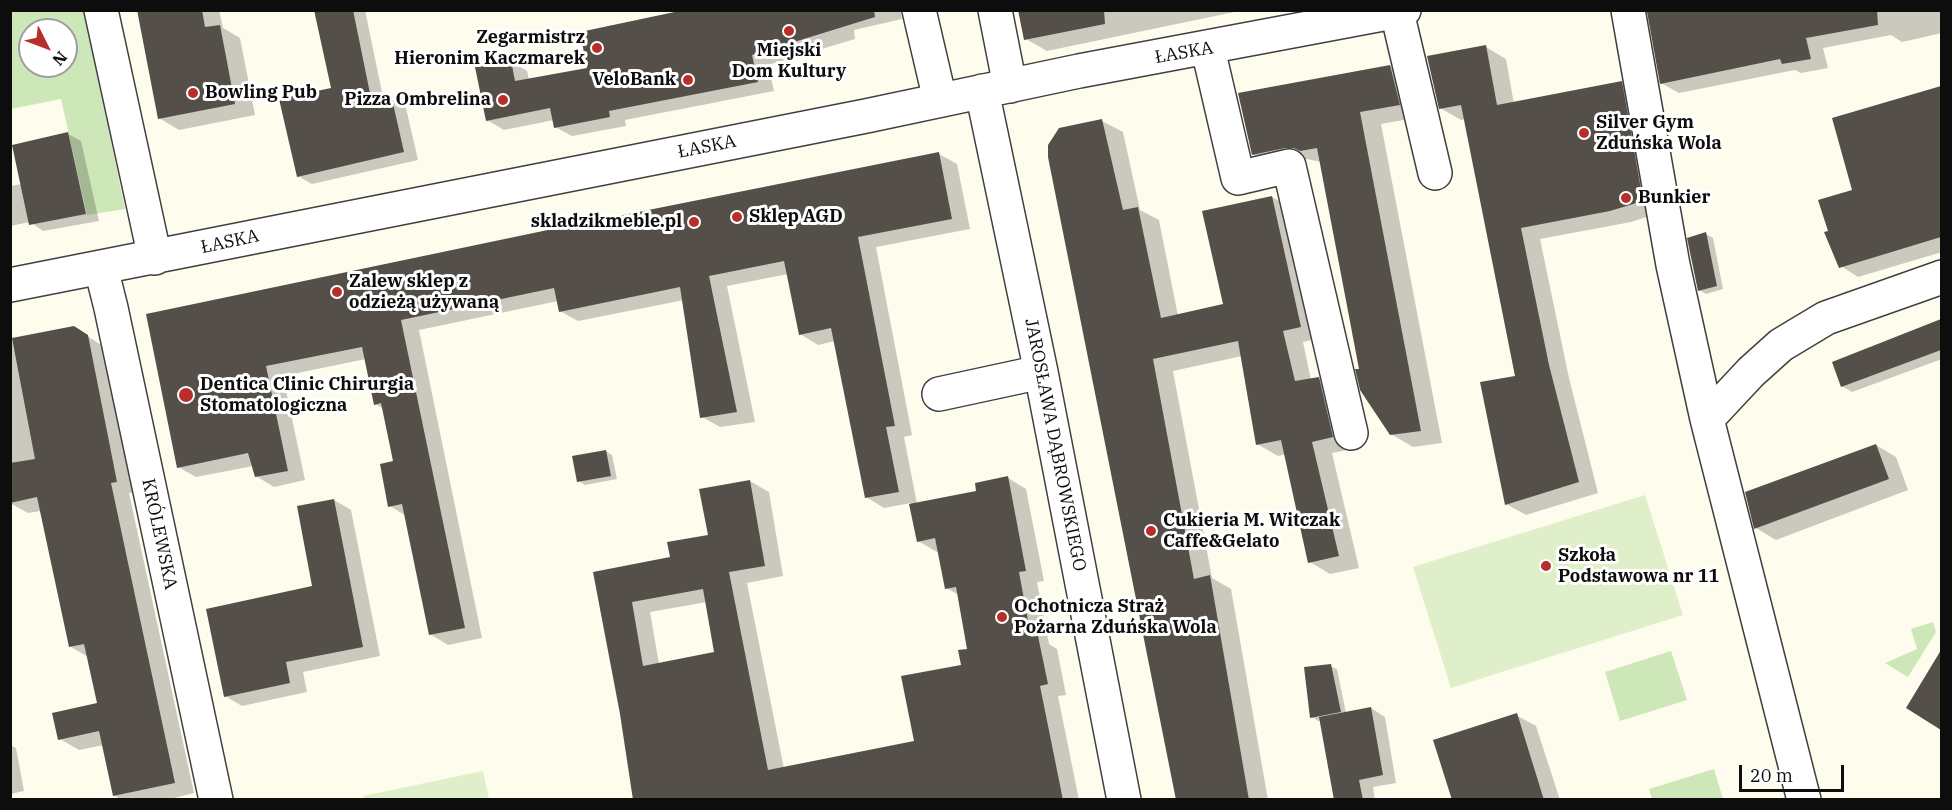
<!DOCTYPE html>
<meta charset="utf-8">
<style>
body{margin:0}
#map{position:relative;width:1952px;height:810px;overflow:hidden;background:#fefced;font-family:"IBM Plex Serif",serif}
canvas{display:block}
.frame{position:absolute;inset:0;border:12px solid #0d0d0d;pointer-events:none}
.north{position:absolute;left:18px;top:18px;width:60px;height:60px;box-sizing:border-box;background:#fff;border:2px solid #9e9e9e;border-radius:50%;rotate:132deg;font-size:16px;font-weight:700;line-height:24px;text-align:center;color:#0d0d0d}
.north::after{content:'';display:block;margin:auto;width:21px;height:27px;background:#b72e2b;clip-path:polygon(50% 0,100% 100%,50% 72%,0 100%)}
.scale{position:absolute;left:1739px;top:765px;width:105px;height:27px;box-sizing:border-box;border:3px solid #0d0d0d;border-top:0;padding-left:8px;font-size:18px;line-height:21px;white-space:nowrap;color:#0d0d0d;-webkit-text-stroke:4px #fff;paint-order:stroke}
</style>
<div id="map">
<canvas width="1952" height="810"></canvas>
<div class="frame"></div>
<div class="north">N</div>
<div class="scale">20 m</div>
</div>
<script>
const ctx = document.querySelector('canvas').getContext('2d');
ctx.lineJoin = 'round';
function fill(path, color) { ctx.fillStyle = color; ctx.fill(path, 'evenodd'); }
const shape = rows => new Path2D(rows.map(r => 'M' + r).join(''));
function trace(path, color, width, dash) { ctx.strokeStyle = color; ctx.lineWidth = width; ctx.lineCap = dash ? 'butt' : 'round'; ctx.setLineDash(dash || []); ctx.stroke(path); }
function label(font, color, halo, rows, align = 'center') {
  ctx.font = font + ' "IBM Plex Serif",serif'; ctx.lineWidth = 6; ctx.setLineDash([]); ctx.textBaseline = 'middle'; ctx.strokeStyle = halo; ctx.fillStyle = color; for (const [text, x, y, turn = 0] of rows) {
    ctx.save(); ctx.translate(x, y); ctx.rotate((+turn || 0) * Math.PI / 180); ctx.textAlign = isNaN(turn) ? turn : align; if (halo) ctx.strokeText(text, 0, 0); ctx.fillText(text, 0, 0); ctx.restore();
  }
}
const green = shape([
 [11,10,84,11,125,209,87,215,61,99,11,109],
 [30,30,66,30,66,66,30,66],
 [1933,622,1936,632,1908,677,1885,663,1917,649,1911,629],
 [1671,651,1687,700,1620,721,1605,672],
 [1714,769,1723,799,1652,799,1649,789]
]);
const pitch = shape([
 [1645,495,1683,615,1451,688,1413,567],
 [483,771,489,799,364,799,363,796]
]);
const shadow = shape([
 [139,10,219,10,223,28,240,38,255,115,179,130,159,118],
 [316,10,365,10,384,102,392,100,406,108,418,160,312,184,298,176,332,89],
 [692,10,900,10,902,19,854,30,855,39,768,65,774,91,625,120,626,126,572,136,555,127,554,120,504,130,487,120,510,61,527,71,529,80,589,69],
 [1020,10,1244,10,1047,51,1026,39],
 [1664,10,1942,10,1942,33,1902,42,1891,35,1823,48,1828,68,1801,73,1795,70,1679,93,1661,83],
 [1486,47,1506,59,1514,104,1621,83,1641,94,1662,212,1631,222,1540,239,1569,378,1598,493,1526,515,1506,504,1516,378,1465,119,1461,120,1440,108],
 [1390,66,1411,79,1420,117,1381,124,1442,443,1413,447,1391,434,1361,370,1321,162,1307,159,1275,167,1253,154],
 [1942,87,1942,252,1858,277,1841,266,1829,232,1854,191,1833,119],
 [1102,121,1123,132,1140,210,1159,220,1178,316,1224,305,1272,197,1293,209,1321,338,1303,342,1311,380,1318,378,1339,390,1353,449,1332,453,1359,568,1330,574,1310,562,1286,454,1278,456,1257,444,1242,356,1173,371,1212,578,1231,589,1268,800,1177,800],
 [68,134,81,141,99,221,43,231,30,222,10,226,10,186,22,184],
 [939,154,957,164,970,229,876,247,912,435,904,437,917,504,978,492,1008,478,1026,489,1044,581,1037,582,1049,644,1057,649,1066,695,1058,696,1079,800,635,800,621,713,595,573,672,558,710,537,750,481,769,492,783,576,747,583,784,769,916,742,963,666,969,650,959,595,946,588,939,551,937,552,918,541,911,503,884,508,866,497,835,341,818,345,800,334,788,274,727,286,755,422,720,427,702,417,684,300,578,321,560,311,558,301,419,330,482,638,448,645,430,634,406,516,390,506,395,462,384,409,375,404,366,359,283,376,305,480,274,487,256,476,253,466,196,477,178,467,148,316],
 [707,602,716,654,659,664,650,612],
 [1706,234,1713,238,1723,289,1706,294,1699,290],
 [1942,321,1942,359,1852,392,1842,386,1929,326],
 [73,327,106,348,136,492,129,493,194,793,166,800,121,800,114,795,104,745,79,750,60,739,98,704,88,657,71,647,41,511,28,513,10,503,10,339],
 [1876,445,1896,457,1908,490,1776,540,1756,528],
 [606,451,612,455,617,479,585,485,579,481],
 [334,500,351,510,380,656,303,672,307,692,242,706,225,696,314,587],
 [1942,653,1942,728,1908,708],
 [1330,666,1337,669,1346,713,1371,708,1385,717,1396,783,1373,787,1375,800,1335,800,1321,720,1318,721,1312,717],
 [1516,715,1536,726,1560,800,1454,800],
 [10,745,16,748,24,791,10,794]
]);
const building = shape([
 [137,10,202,10,205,27,220,25,235,104,158,119],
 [314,10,353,10,372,103,392,99,404,152,297,177,279,99,331,88],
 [684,10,874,10,875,17,752,55,758,82,609,111,610,117,554,128,550,108,486,121,475,67,511,60,515,81,587,68,580,32],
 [1018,10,1104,10,1105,24,1024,40],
 [1656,10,1877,10,1878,25,1806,38,1811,59,1782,64,1780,59,1660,84,1647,12],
 [1486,45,1497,105,1622,81,1643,201,1610,211,1521,228,1549,365,1579,482,1505,505,1480,382,1515,376,1461,105,1439,109,1427,56],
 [1390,65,1400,105,1360,112,1421,431,1390,435,1360,390,1355,369,1359,369,1317,148,1300,151,1294,148,1285,148,1252,155,1238,93],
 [1941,86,1941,237,1839,268,1824,232,1828,231,1818,200,1852,190,1832,118],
 [1102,119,1123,210,1138,207,1161,318,1223,304,1202,211,1272,196,1301,327,1283,331,1295,381,1319,377,1333,437,1312,442,1339,556,1308,563,1281,440,1256,445,1238,341,1153,359,1194,579,1210,575,1249,800,1176,800,1048,157,1048,145,1059,128],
 [68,132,86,214,29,225,12,145],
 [939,152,952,219,858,237,895,426,886,427,899,492,865,498,831,328,799,335,784,261,709,276,737,412,700,418,680,287,559,312,554,288,401,320,465,628,429,635,402,504,388,507,380,464,393,461,381,403,374,405,362,347,266,366,288,471,255,477,248,453,177,468,146,314,543,231],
 [1706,232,1717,286,1698,291,1687,238],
 [1941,319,1941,350,1841,387,1832,362],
 [74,326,88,335,117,482,111,483,175,783,113,796,99,731,58,740,52,713,97,703,84,644,69,647,37,497,10,503,10,463,35,459,12,338],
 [1876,444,1889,479,1754,529,1745,492],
 [606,450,611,476,577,482,572,456],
 [1008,476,1026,571,1019,572,1031,637,1038,636,1048,684,1040,686,1063,800,633,800,620,714,593,572,670,557,667,542,708,535,699,489,750,480,765,566,729,572,768,770,914,741,901,676,961,665,958,650,967,649,956,587,945,589,935,538,917,542,909,504,976,491,975,483],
 [703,589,714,652,643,666,632,602],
 [334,499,363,647,286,662,290,683,224,697,206,609,312,586,297,506],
 [1941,650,1941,730,1906,708],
 [1331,664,1341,712,1310,718,1304,667],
 [1371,707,1383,775,1359,780,1363,800,1334,800,1319,717],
 [1517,713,1544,800,1452,800,1433,740]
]);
const minor = shape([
 [101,10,155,258],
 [919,10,940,100],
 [995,10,1010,86],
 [1628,10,1673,265,1707,419,1804,800],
 [1397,12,1435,173],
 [1208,49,1238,178,1289,166,1351,433],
 [982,91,1041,372,1124,800],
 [101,268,111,308,216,800],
 [10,285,866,116,1079,71,1404,10],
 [939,394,1041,372],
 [1707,419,1751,372,1781,345,1826,318,1942,277]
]);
const markers = [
 [789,31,6,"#b72e2b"],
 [597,48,6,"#b72e2b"],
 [688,80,6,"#b72e2b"],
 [193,93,6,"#b72e2b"],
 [503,100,6,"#b72e2b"],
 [1584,133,6,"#b72e2b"],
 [1626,198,6,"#b72e2b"],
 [737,217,6,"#b72e2b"],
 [694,222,6,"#b72e2b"],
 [337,292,6,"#b72e2b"],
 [186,395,8,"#b72e2b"],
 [1151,531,6,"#b72e2b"],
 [1546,566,6,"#b72e2b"],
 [1002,617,6,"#b72e2b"]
];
const poiNames = [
 ["Zegarmistrz",585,38,"right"],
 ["Hieronim Kaczmarek",585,59,"right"],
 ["Miejski",789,51,"center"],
 ["Dom Kultury",789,72,"center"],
 ["VeloBank",676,80,"right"],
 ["Bowling Pub",205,93],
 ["Pizza Ombrelina",491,100,"right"],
 ["Silver Gym",1596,123],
 ["Zduńska Wola",1596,144],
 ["Bunkier",1638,198],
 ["Sklep AGD",749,217],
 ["skladzikmeble.pl",682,222,"right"],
 ["Zalew sklep z",349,282],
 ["odzieżą używaną",349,303],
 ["Dentica Clinic Chirurgia",200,385],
 ["Stomatologiczna",200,406],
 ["Cukieria M. Witczak",1163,521],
 ["Caffe&Gelato",1163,542],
 ["Szkoła",1558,556],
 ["Podstawowa nr 11",1558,577],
 ["Ochotnicza Straż",1014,607],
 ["Pożarna Zduńska Wola",1014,628]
];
const streetNames = [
 ["ŁASKA",1184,53,-10],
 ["ŁASKA",707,147,-11],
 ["ŁASKA",230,242,-12],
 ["JAROSŁAWA DĄBROWSKIEGO",1055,445,79],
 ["KRÓLEWSKA",159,534,78]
];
fill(green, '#cde7b8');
fill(pitch, '#dfefca');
fill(shadow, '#0003');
fill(building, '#554f4a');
trace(minor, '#404040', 36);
trace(minor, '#fff', 33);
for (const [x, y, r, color] of markers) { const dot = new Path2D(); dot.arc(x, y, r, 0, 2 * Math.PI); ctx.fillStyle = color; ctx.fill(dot); trace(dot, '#fff', 2); }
label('bold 18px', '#0d0d0d', '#fff', poiNames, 'left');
label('18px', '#0d0d0d', '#fff', streetNames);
</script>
